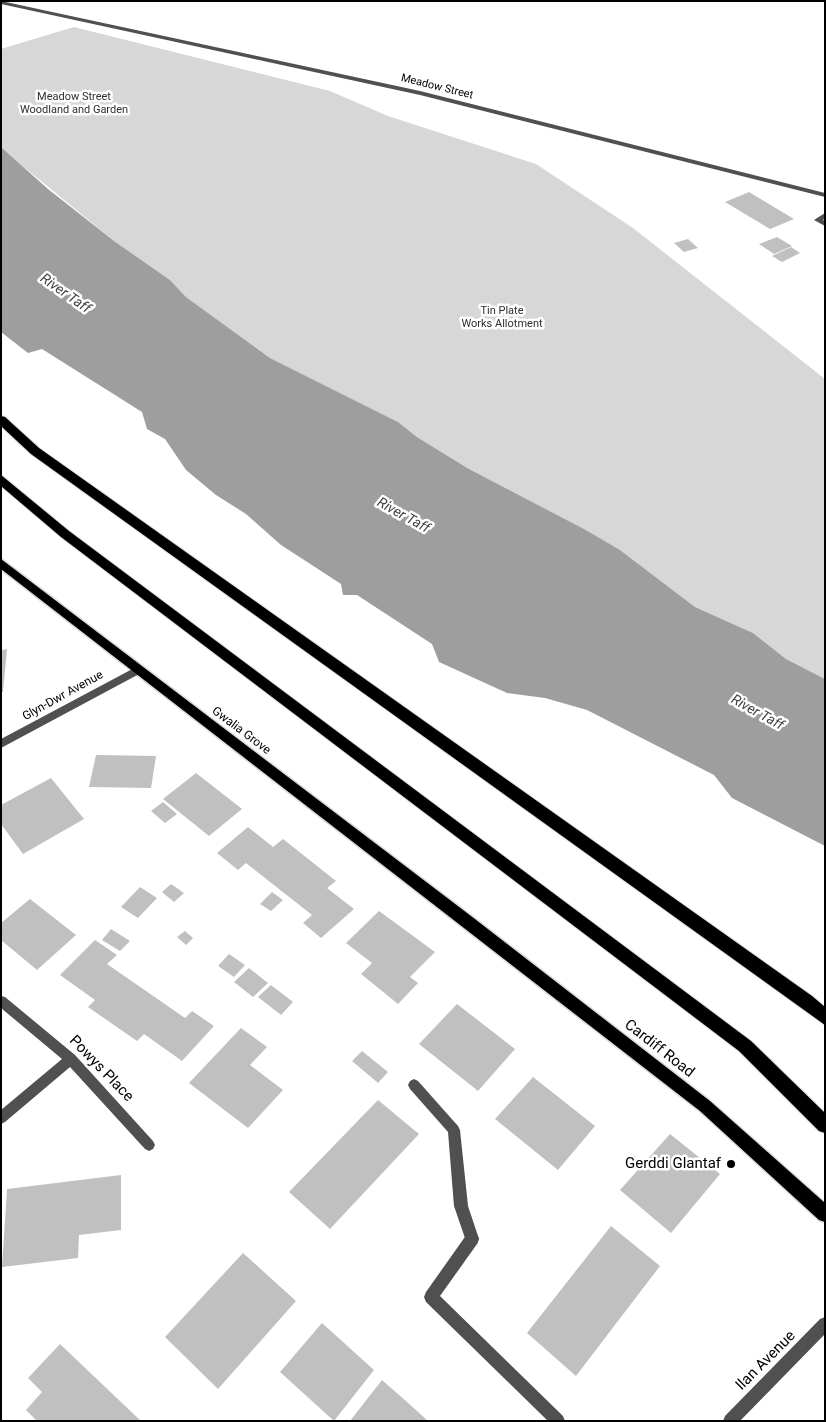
<!DOCTYPE html>
<style>
body{margin:0}
#map{position:relative;width:826px;height:1422px;overflow:hidden;background:#fff;font-family:Roboto,sans-serif}
canvas{display:block}
.frame{position:absolute;inset:0;border:2px solid #000;pointer-events:none}
</style>
<div id="map">
<canvas width="826" height="1422"></canvas>
<div class="frame"></div>
</div>
<script>
const ctx = document.querySelector('canvas').getContext('2d');
ctx.lineJoin = 'round';
function fill(path, color) { ctx.fillStyle = color; ctx.fill(path, 'evenodd'); }
const shape = rows => new Path2D(rows.map(r => 'M' + r).join(''));
function trace(path, color, width, dash) { ctx.strokeStyle = color; ctx.lineWidth = width; ctx.lineCap = dash ? 'butt' : 'round'; ctx.setLineDash(dash || []); ctx.stroke(path); }
function label(font, color, halo, rows, align = 'center') {
  ctx.font = font + ' Roboto,sans-serif'; ctx.lineWidth = 5; ctx.setLineDash([]); ctx.textBaseline = 'middle'; ctx.strokeStyle = halo; ctx.fillStyle = color; for (const [text, x, y, turn = 0] of rows) {
    ctx.save(); ctx.translate(x, y); ctx.rotate((+turn || 0) * Math.PI / 180); ctx.textAlign = isNaN(turn) ? turn : align; if (halo) ctx.strokeText(text, 0, 0); ctx.fillText(text, 0, 0); ctx.restore();
  }
}
const green = shape([
 [74,27,330,91,388,116,536,164,633,228,825,379,825,679,786,659,753,633,695,607,620,550,586,530,469,469,417,437,398,422,270,358,186,297,170,280,114,241,18,162,1,147,1,49]
]);
const water = shape([
 [1,147,48,189,114,241,170,280,186,297,270,358,398,422,417,437,469,469,586,530,620,550,695,607,753,633,786,659,825,679,825,846,732,798,714,775,587,710,545,698,507,693,439,662,432,644,357,595,343,595,341,584,281,545,246,514,216,495,186,470,165,439,147,429,142,412,42,349,28,353,1,332]
]);
const building = shape([
 [749,192,794,219,770,229,725,202],
 [777,237,792,246,774,254,759,244],
 [688,239,698,248,684,252,674,243],
 [791,247,800,253,782,262,772,256],
 [7,649,3,692,1,692,1,650],
 [96,755,156,756,151,788,89,787],
 [196,773,242,809,209,836,163,799],
 [51,778,84,819,23,854,1,824,1,805],
 [163,802,177,814,165,823,151,811],
 [248,827,273,847,283,839,336,881,327,888,354,909,321,938,303,923,312,915,246,863,238,870,217,853],
 [171,884,184,893,174,902,162,892],
 [140,887,157,898,138,918,121,907],
 [272,892,283,900,271,911,260,904],
 [30,899,76,935,37,970,1,940,1,923],
 [379,911,435,952,410,977,418,983,398,1004,361,974,372,963,346,943],
 [111,929,130,941,120,951,102,940],
 [185,931,193,938,186,945,177,937],
 [95,940,117,955,107,964,185,1018,192,1011,214,1026,182,1061,144,1034,137,1041,88,1007,95,1000,60,975],
 [229,954,245,965,234,977,218,966],
 [249,968,268,983,253,997,234,982],
 [271,985,293,1002,281,1015,258,997],
 [457,1004,515,1049,478,1091,419,1044],
 [241,1028,267,1047,250,1065,283,1090,248,1128,189,1083],
 [362,1051,388,1072,378,1083,352,1061],
 [533,1077,595,1126,558,1170,495,1119],
 [378,1100,419,1134,330,1229,289,1192],
 [670,1134,720,1174,671,1233,620,1190],
 [121,1175,121,1230,79,1235,78,1258,2,1267,7,1189],
 [611,1226,660,1266,576,1376,527,1333],
 [243,1253,296,1301,218,1389,165,1337],
 [322,1323,374,1370,334,1421,280,1372],
 [60,1344,102,1384,141,1421,37,1421,26,1410,42,1392,28,1378],
 [382,1380,406,1401,428,1421,350,1421]
]);
const service = shape([
 [825,213,825,218,823,220,825,221,825,226,814,220,825,213],
 [414,1079,418,1081,458,1126,460,1130,468,1206,479,1239,477,1244,472,1246,467,1244,454,1206,448,1132,410,1089,408,1085,410,1081,414,1079]
]);
const minor = shape([
 [1,1,420,91,825,193,825,197,420,95,1,4,1,1],
 [138,666,141,667,143,670,141,673,1,748,1,739,138,666],
 [1,996,5,997,75,1055,153,1141,155,1145,153,1149,149,1151,145,1149,70,1067,5,1122,1,1124,1,1110,62,1059,1,1008,1,996],
 [472,1232,477,1234,479,1239,477,1244,440,1296,563,1416,565,1421,548,1421,426,1302,424,1297,426,1292,467,1234,472,1232],
 [825,1317,825,1334,740,1421,723,1421,725,1416,820,1319,825,1317]
]);
const primary = shape([
 [1,559,471,916,710,1101,825,1203,825,1222,819,1220,700,1111,1,569,1,559]
]);
const trunk = shape([
 [1,416,5,417,39,448,812,996,825,1007,825,1025,31,454,1,426,1,416],
 [1,475,69,531,751,1041,825,1113,825,1133,819,1131,739,1051,61,537,1,486,1,475]
]);
const markers = [
 [731,1164,5,"#000"]
];
const farStreetnames = [
 ["Meadow Street",437,87,14]
];
const farParknames = [
 ["Meadow Street",74,97],
 ["Woodland and Garden",74,110],
 ["Tin Plate",502,311],
 ["Works Allotment",502,324]
];
const streetNames = [
 ["Glyn-Dwr Avenue",63,696,-29],
 ["Gwalia Grove",241,731,37]
];
const waterNames = [
 ["River Taff",65,294,35],
 ["River Taff",403,516,29],
 ["River Taff",757,713,29]
];
const nearStreetnames = [
 ["Cardiff Road",659,1049,38],
 ["Powys Place",101,1069,46],
 ["Ilan Avenue",766,1361,-45]
];
const nearPoinames = [
 ["Gerddi Glantaf",721,1164]
];
fill(green, '#d7d7d7');
fill(water, '#9e9e9e');
fill(building, '#c0c0c0');
trace(primary, '#dbdbdb', 3);
trace(trunk, '#dbdbdb', 2);
fill(service, '#505050');
fill(minor, '#505050');
fill(primary, '#000');
fill(trunk, '#000');
for (const [x, y, r, color] of markers) { const dot = new Path2D(); dot.arc(x, y, r, 0, 2 * Math.PI); ctx.fillStyle = color; ctx.fill(dot); trace(dot, '#fff', 2); }
label('11px', '#000', '#fff', farStreetnames);
label('11px', '#2e2e2e', '#fff', farParknames);
label('12px', '#000', '#fff', streetNames);
label('italic 14px', '#3f3f3f', '#fff', waterNames);
label('15px', '#000', '#fff', nearStreetnames);
label('15px', '#000', '#fff', nearPoinames, 'right');
</script>
